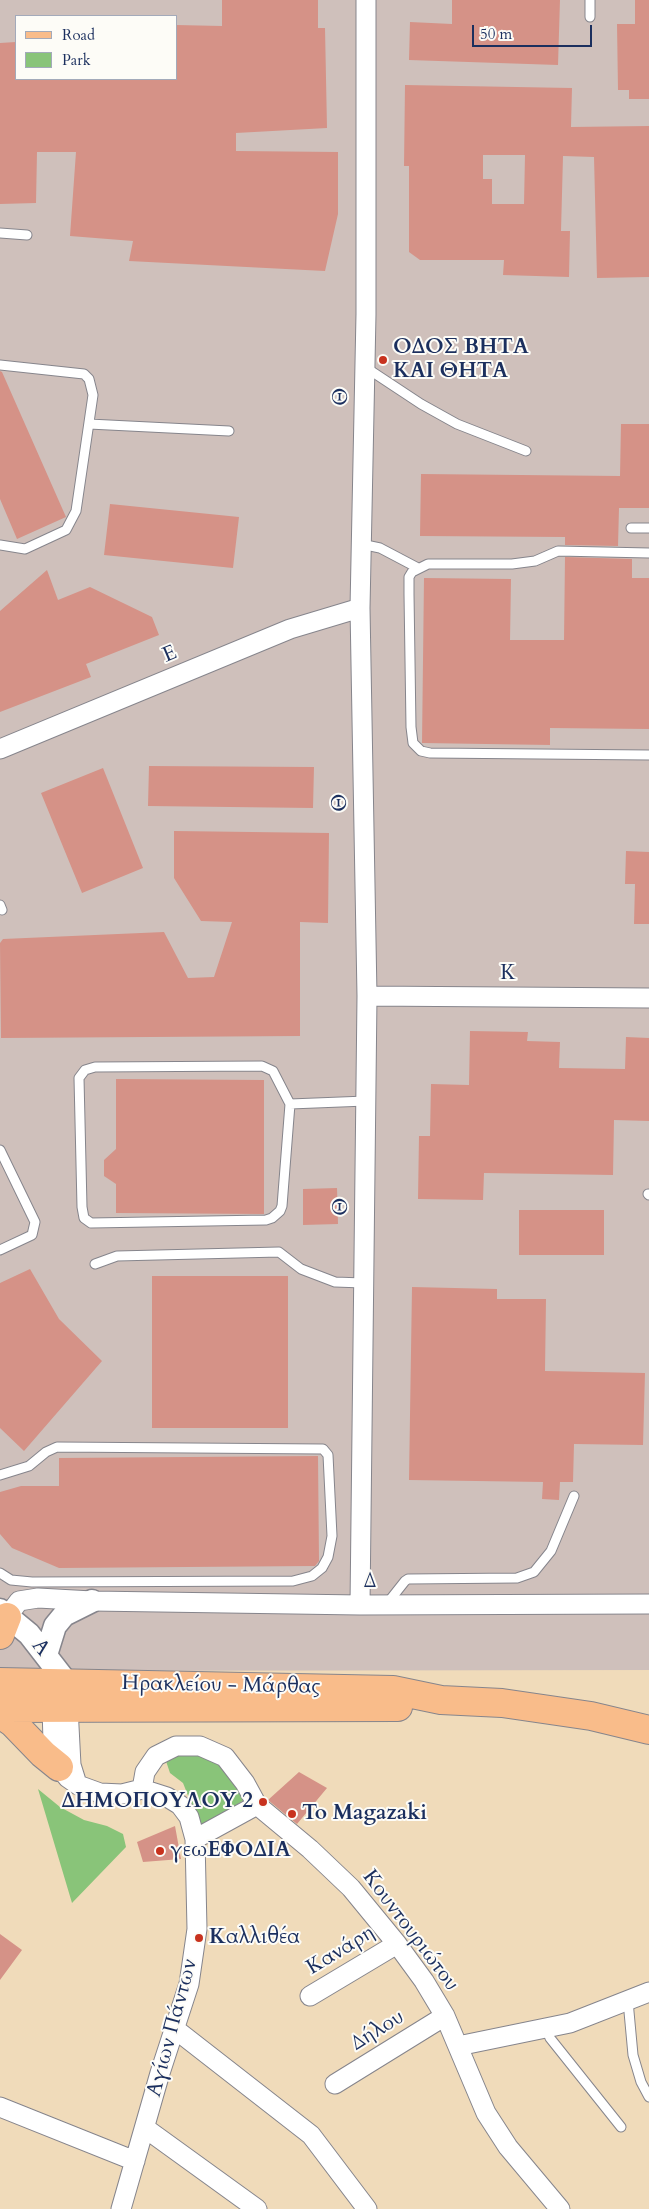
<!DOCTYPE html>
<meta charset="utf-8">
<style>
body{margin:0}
#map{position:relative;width:649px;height:2209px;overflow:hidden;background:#f0dbba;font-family:Cardo,serif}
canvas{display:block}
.legend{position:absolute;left:15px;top:15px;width:162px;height:65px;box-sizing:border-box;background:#fdfcf7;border:1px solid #a3aaba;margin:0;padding:6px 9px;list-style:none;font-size:15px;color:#1b2f5e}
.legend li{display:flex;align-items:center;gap:10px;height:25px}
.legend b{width:25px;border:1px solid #a3aaba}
.scale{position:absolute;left:472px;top:25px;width:120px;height:22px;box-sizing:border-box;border:2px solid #1b2f5e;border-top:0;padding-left:6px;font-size:15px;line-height:18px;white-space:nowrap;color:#1b2f5e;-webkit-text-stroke:4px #fdfcf7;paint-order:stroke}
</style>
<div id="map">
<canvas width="649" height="2209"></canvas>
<ul class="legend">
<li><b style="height:6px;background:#f9bc8a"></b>Road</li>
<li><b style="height:14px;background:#89c479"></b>Park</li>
</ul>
<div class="scale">50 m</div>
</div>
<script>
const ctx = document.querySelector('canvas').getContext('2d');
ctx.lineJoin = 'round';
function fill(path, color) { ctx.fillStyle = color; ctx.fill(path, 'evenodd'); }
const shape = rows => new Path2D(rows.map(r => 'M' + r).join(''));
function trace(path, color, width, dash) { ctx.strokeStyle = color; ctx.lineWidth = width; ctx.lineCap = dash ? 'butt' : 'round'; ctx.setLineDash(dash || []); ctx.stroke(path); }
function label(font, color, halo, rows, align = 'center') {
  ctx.font = font + ' Cardo,serif'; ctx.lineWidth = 4; ctx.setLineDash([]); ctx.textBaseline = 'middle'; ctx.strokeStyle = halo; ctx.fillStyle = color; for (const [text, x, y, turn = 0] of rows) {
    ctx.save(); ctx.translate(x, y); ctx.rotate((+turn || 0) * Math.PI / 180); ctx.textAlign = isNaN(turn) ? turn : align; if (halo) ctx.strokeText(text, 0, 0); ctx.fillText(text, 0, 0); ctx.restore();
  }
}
const industrial = shape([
 [0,0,649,0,649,1670,0,1671],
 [16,16,176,16,176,79,16,79]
]);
const green = shape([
 [191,1744,231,1764,247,1798,201,1828,183,1783,170,1773,166,1761],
 [38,1789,60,1807,84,1820,107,1826,123,1834,126,1847,72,1903]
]);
const building = shape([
 [222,0,318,0,318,28,325,28,327,128,236,133,236,151,338,152,338,214,325,271,129,261,133,241,70,236,76,152,37,152,36,203,0,204,0,43,16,42,16,79,176,79,176,25,222,26],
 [452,0,560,0,558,65,409,60,410,22,452,24],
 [635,0,649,0,649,99,629,99,629,90,618,90,617,24,635,24],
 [405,85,572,88,571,127,649,126,649,277,597,278,594,157,563,156,561,231,570,231,569,277,503,275,504,260,420,260,409,252,409,166,404,166],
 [483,155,525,155,524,204,492,204,492,179,483,179],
 [0,371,2,372,66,517,17,539,0,499],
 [621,424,649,424,649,508,619,508,618,546,565,545,565,537,420,536,421,474,620,476],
 [110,504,239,517,233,568,104,555],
 [565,557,632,559,632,578,649,578,649,729,550,728,550,745,422,743,424,578,511,579,510,640,564,640],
 [47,570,58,600,90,587,152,617,159,635,86,664,91,677,0,712,0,611],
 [149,766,314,767,313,808,148,806],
 [103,768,143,868,82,893,41,793],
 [174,831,329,833,328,923,300,922,300,1036,1,1038,0,943,3,939,164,932,188,978,214,977,232,922,201,921,174,878],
 [626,851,649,852,649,924,634,924,635,884,625,884],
 [470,1031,528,1032,527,1041,560,1042,559,1068,625,1069,626,1037,649,1038,649,1121,614,1120,613,1175,484,1173,483,1200,418,1199,419,1136,430,1136,431,1084,469,1085],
 [116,1079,264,1080,264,1214,116,1213,116,1184,104,1176,104,1160,116,1149],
 [337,1188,338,1224,303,1225,303,1189],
 [519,1210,604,1210,604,1255,519,1255],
 [30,1269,59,1319,102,1361,24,1451,0,1428,0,1283],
 [152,1276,288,1276,288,1428,152,1428],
 [412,1287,497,1289,497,1299,546,1299,545,1371,645,1373,643,1445,574,1444,573,1482,560,1482,559,1500,542,1499,543,1482,409,1480],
 [318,1456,319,1561,315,1566,59,1568,12,1548,0,1534,0,1492,21,1486,59,1486,59,1458],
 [299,1772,327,1788,297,1824,268,1800],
 [175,1826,181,1859,143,1862,137,1842],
 [0,1934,22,1950,0,1980]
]);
const service = shape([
 [590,0,590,17],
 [0,233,27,235],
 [0,365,84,374,89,379,93,395,76,511,66,530,25,549,0,545],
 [365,367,421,404,457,424,526,451],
 [89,424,229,431],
 [631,528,649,528],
 [361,544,380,548,418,568],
 [649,553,558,551,535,561,512,564,428,564,412,572,409,577,409,594,411,727,413,743,421,751,430,753,649,755],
 [0,905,2,910],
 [290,1104,273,1071,262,1066,95,1067,85,1070,79,1078,82,1207,84,1218,91,1223,266,1220,272,1218,280,1211,282,1206,290,1104,366,1101],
 [0,1150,35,1222,32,1235,0,1250],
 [648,1194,649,1195],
 [95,1264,117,1256,279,1252,301,1269,335,1282,363,1283],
 [0,1475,29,1466,46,1452,57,1447,323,1449,328,1455,332,1536,328,1557,322,1568,312,1576,293,1581,32,1582,11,1580,0,1573],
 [386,1605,405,1581,408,1579,517,1578,534,1572,551,1551,574,1496],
 [628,2001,633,2055,641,2082,649,2097],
 [546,2028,550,2038,621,2127]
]);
const minor = shape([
 [0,749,290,629,360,608],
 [367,996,649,998],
 [360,1605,367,996,360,608,366,314,366,0],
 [7,1617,19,1601,38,1598,92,1601,360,1605,649,1604],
 [52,1707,53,1742,59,1767,68,1778,78,1785,100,1793,122,1794,142,1789,167,1797,180,1805,189,1817,195,1839,197,1929,189,1984,160,2073,121,2209],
 [68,1707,71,1765,76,1781],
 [142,1789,145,1772,156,1756,176,1746,200,1746,225,1757,245,1783,257,1805,310,1849,351,1888,397,1944,424,1981,445,2016,486,2113,508,2147,560,2209],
 [195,1839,257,1805],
 [310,1996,397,1944],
 [175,2029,311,2135,367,2209],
 [458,2046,570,2023,649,1992],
 [335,2084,445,2016],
 [0,2107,135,2161],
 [145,2128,257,2209]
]);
const tertiary = shape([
 [0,1610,29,1634,67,1683,68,1696],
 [46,1655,55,1626,64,1615,92,1601]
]);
const primary = shape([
 [0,1635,7,1617],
 [0,1682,393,1690,441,1700,502,1703,591,1716,649,1730],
 [0,1708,398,1707],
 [0,1714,13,1723,43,1754,59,1767]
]);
const markers = [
 [383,360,5,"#c8321e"],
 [263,1802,5,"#c8321e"],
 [292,1814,5,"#c8321e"],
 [160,1851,5,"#c8321e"],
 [199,1938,5,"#c8321e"]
];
const poiNames = [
 ["ΟΔΟΣ ΒΗΤΑ",393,348],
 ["ΚΑΙ ΘΗΤΑ",393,372],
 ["ΔΗΜΟΠΟΥΛΟΥ 2",253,1802,"right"],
 ["To Magazaki",302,1814],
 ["γεωΕΦΟΔΙΑ",170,1851],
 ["Καλλιθέα",209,1938]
];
const streetNames = [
 ["Θ",342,397,-89],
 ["Ε",170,655,-23],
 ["Θ",341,803,-91],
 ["Κ",508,974],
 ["Θ",342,1207,-89],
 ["Δ",370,1582],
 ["Α",40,1648,51],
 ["Ηρακλείου - Μάρθας",221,1686,1],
 ["Κουντουριώτου",410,1931,53],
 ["Κανάρη",341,1951,-31],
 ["Αγίων Πάντων",173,2028,-75],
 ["Δήλου",378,2031,-32]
];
fill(industrial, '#cfc0bb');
fill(green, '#89c479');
fill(building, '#d59287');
trace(service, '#86858c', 11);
trace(minor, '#86858c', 21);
trace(tertiary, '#86858c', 25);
trace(primary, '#86858c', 30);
trace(service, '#fff', 9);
trace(minor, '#fff', 19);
trace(tertiary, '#fff', 22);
trace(primary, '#f9bc8a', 28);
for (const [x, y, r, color] of markers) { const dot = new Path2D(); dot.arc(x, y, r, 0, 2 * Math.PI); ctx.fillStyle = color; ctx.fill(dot); trace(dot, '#fdfcf7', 2); }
label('bold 21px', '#1b2f5e', '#fdfcf7', poiNames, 'left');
label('21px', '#1b2f5e', '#fdfcf7', streetNames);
</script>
